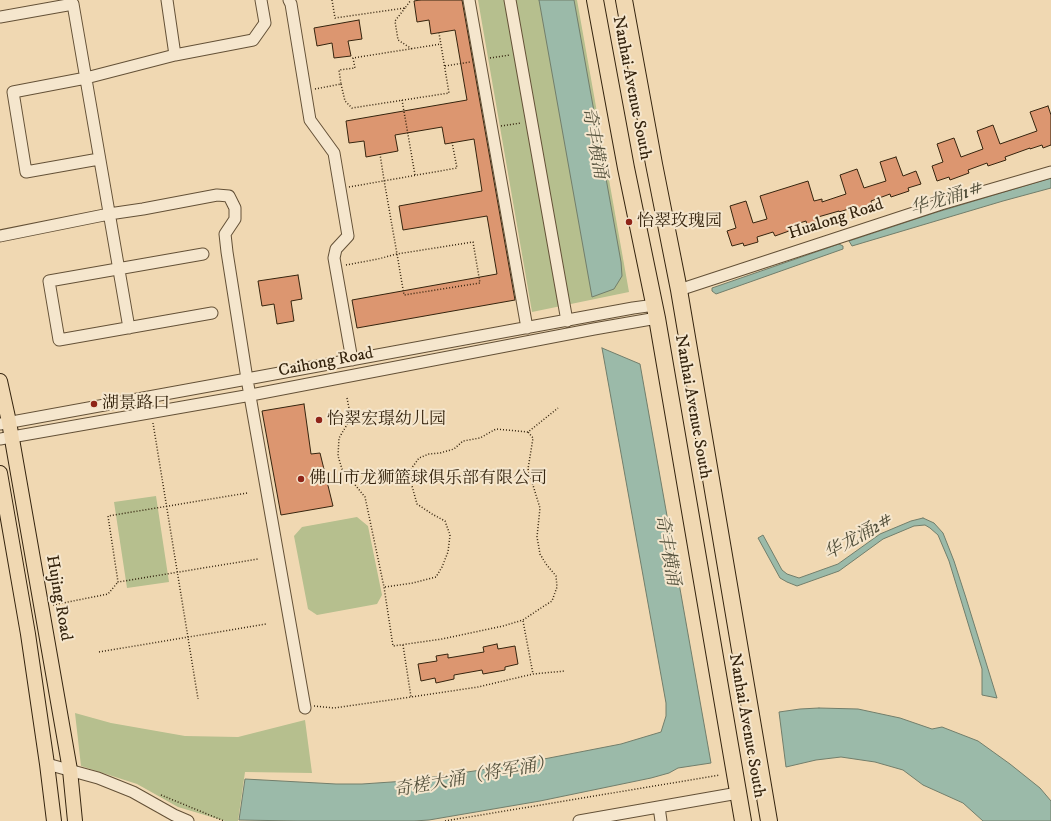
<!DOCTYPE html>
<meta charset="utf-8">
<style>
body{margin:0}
canvas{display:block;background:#f0d8b2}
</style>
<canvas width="1051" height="821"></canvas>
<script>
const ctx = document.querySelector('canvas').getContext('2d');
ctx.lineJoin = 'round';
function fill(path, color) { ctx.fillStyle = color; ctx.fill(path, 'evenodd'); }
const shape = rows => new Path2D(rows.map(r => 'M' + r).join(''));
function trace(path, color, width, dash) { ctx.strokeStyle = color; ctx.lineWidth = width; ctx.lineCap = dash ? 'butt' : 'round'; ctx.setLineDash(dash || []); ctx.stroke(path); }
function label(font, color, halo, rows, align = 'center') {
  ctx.font = font + ' "IM FELL DW Pica","Noto Serif SC",serif'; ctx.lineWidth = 4; ctx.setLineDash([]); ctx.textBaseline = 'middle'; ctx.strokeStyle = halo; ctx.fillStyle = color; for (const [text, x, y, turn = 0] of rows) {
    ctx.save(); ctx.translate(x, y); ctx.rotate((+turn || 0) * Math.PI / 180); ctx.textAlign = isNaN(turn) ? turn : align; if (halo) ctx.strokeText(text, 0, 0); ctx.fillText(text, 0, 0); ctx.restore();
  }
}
const green = shape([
 [478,0,577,0,629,292,532,312],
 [156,496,169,582,127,588,114,502],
 [357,517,368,526,382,595,377,604,317,615,308,609,294,536,302,527],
 [75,713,111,723,185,736,238,737,305,720,312,773,245,772,238,821,225,821,178,807,137,784,81,766]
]);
const water = shape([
 [539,0,574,0,621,262,622,276,614,289,592,297,539,0],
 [1051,178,1051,188,1003,201,852,246,849,241,934,213,1051,178],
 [839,244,843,246,843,249,716,294,712,291,712,288,839,244],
 [602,348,640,364,711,763,678,768,669,773,651,778,540,801,429,820,414,821,297,821,239,820,245,779,336,784,362,784,406,781,508,766,621,744,661,732,666,716,666,703,602,348],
 [923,518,934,523,943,533,954,561,966,598,997,698,982,695,982,669,949,561,938,535,930,528,925,525,914,526,883,539,839,571,797,586,787,582,780,578,758,538,763,535,782,570,787,574,799,578,838,564,880,534,911,521,923,518],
 [819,708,858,709,900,718,932,729,942,727,978,741,1010,764,1040,788,1051,801,1051,821,983,821,963,803,923,785,903,770,875,762,841,757,816,760,786,767,779,712,800,709,819,708]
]);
const building = shape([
 [420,0,462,0,515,300,357,328,352,300,497,274,487,216,403,230,399,206,482,191,474,139,445,144,442,127,395,135,398,151,366,157,364,141,349,143,346,121,467,100,455,30,431,34,429,20,417,22,414,1,420,0],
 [359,20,362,39,348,41,351,56,334,58,332,43,317,46,314,28,359,20],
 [1048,106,1051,115,1051,145,1043,148,1042,145,1030,149,1030,148,1005,157,1006,160,988,166,987,163,968,170,969,173,950,180,949,177,937,181,932,166,943,162,937,144,954,138,961,157,983,149,977,131,993,125,1000,144,1037,131,1030,112,1048,106],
 [896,157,903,176,916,171,921,184,908,188,909,191,891,197,890,194,871,201,872,204,853,211,852,208,839,212,839,211,818,217,819,221,807,225,806,221,787,227,789,231,775,236,773,232,757,237,758,242,744,246,743,243,732,246,727,231,736,228,730,206,746,201,753,223,767,219,760,196,808,181,814,201,822,199,822,202,846,194,840,175,857,169,864,188,886,181,880,162,896,157],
 [298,275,302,299,291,301,294,321,277,324,274,304,262,306,258,281,298,275],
 [304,404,311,454,320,453,333,506,281,515,262,411,304,404],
 [497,644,498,649,515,646,518,664,505,667,505,670,483,674,482,670,454,675,454,679,436,683,435,678,421,681,418,664,437,661,436,656,448,654,448,658,484,652,483,647,497,644]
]);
const path = shape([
 [332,0,335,18,405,8,411,0],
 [405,8,395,21,398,40,412,49],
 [490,58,510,55],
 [445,66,470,62],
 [341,84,345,101,352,108,449,93,439,33],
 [315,89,341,84,339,70,355,68,353,58,441,44],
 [402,100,415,175],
 [501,126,521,123],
 [349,187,457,168,452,142],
 [346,265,378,259,397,254,473,242,480,283,404,295,397,254,384,180,380,154],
 [347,398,351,418,339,438,338,456,342,469,365,497,384,587,393,646,442,639,503,626,523,620,541,608,552,601,557,587,556,576,546,564,540,554,537,537,540,508,528,469,533,438,528,432],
 [153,423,198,699],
 [247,493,108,516,118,582,258,559],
 [385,587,413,583,436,577,442,567,448,552,450,535,445,521,432,514,417,504,412,486,411,469,419,458,429,454,440,453,454,449,463,441,480,438,496,429,528,432,558,408],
 [53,605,108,594,118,582],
 [523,621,533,674],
 [403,645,411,697],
 [99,652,266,624],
 [314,706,334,708,411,697,478,687,533,674,565,671],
 [161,795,224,821],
 [445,821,720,775]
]);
const minor = shape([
 [167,0,175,55],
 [289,0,291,4,310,120,334,153,348,236,336,249,334,258,352,360],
 [469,0,527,328],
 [510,0,567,321],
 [0,17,73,4,129,328],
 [99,159,26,172,13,92,86,78,175,55,253,40,265,23,261,0],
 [0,236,109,214,143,209,217,195,229,196,235,208,235,219,225,234,227,252,247,379,305,708],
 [203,254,49,281,59,340,212,313],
 [679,290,941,204,1051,172],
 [0,424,247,379,633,308,655,305],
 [0,439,251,395,594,329,657,318],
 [47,764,98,778,133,792,174,815,188,821],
 [659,807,661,821],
 [579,821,738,793]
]);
const major = shape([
 [0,381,9,422,70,770,75,821],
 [0,473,28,634,47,764,54,821]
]);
const highway = shape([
 [595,0,626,168,657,318,743,821],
 [624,0,654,164,679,290,769,821]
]);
const markers = [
 [629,222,4,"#8f2418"],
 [94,404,4,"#8f2418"],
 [319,420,4,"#8f2418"],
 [301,479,4,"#8f2418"]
];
const streetNames = [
 ["Nanhai Avenue South",631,88,79],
 ["Hualong Road",836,220,-18],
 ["Caihong Road",326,363,-11],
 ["Nanhai Avenue South",692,407,80],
 ["Hujing Road",58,598,80],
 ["Nanhai Avenue South",746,726,80]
];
const poiNames = [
 ["怡翠玫瑰园",637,222],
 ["湖景路口",102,404],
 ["怡翠宏璟幼儿园",327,420],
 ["佛山市龙狮篮球俱乐部有限公司",309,479]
];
const waterNames = [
 ["奇丰横涌",593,143,80],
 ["华龙涌1#",947,200,-17],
 ["华龙涌2#",859,538,-29],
 ["奇丰横涌",666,550,80],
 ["奇槎大涌（将军涌）",474,778,-10]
];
fill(green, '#b6bf8e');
fill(water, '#9bbaa9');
trace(water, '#727e6b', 1);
fill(building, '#dc9670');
trace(building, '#35240e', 1);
trace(minor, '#645137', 13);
trace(major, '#35240e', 16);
trace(highway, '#35240e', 18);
trace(path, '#35240e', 1.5, [1, 2]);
trace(minor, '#f5e6cd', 11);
trace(major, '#f0d8b2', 14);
trace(highway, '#f0d8b2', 16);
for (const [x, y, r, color] of markers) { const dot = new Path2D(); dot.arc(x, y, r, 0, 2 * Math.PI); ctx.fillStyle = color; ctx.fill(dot); trace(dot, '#f5e6cd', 1.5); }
label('17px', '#35240e', '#f5e6cd', streetNames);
label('17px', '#35240e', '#f5e6cd', poiNames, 'left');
label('italic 18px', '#54513c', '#f5e6cd', waterNames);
</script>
